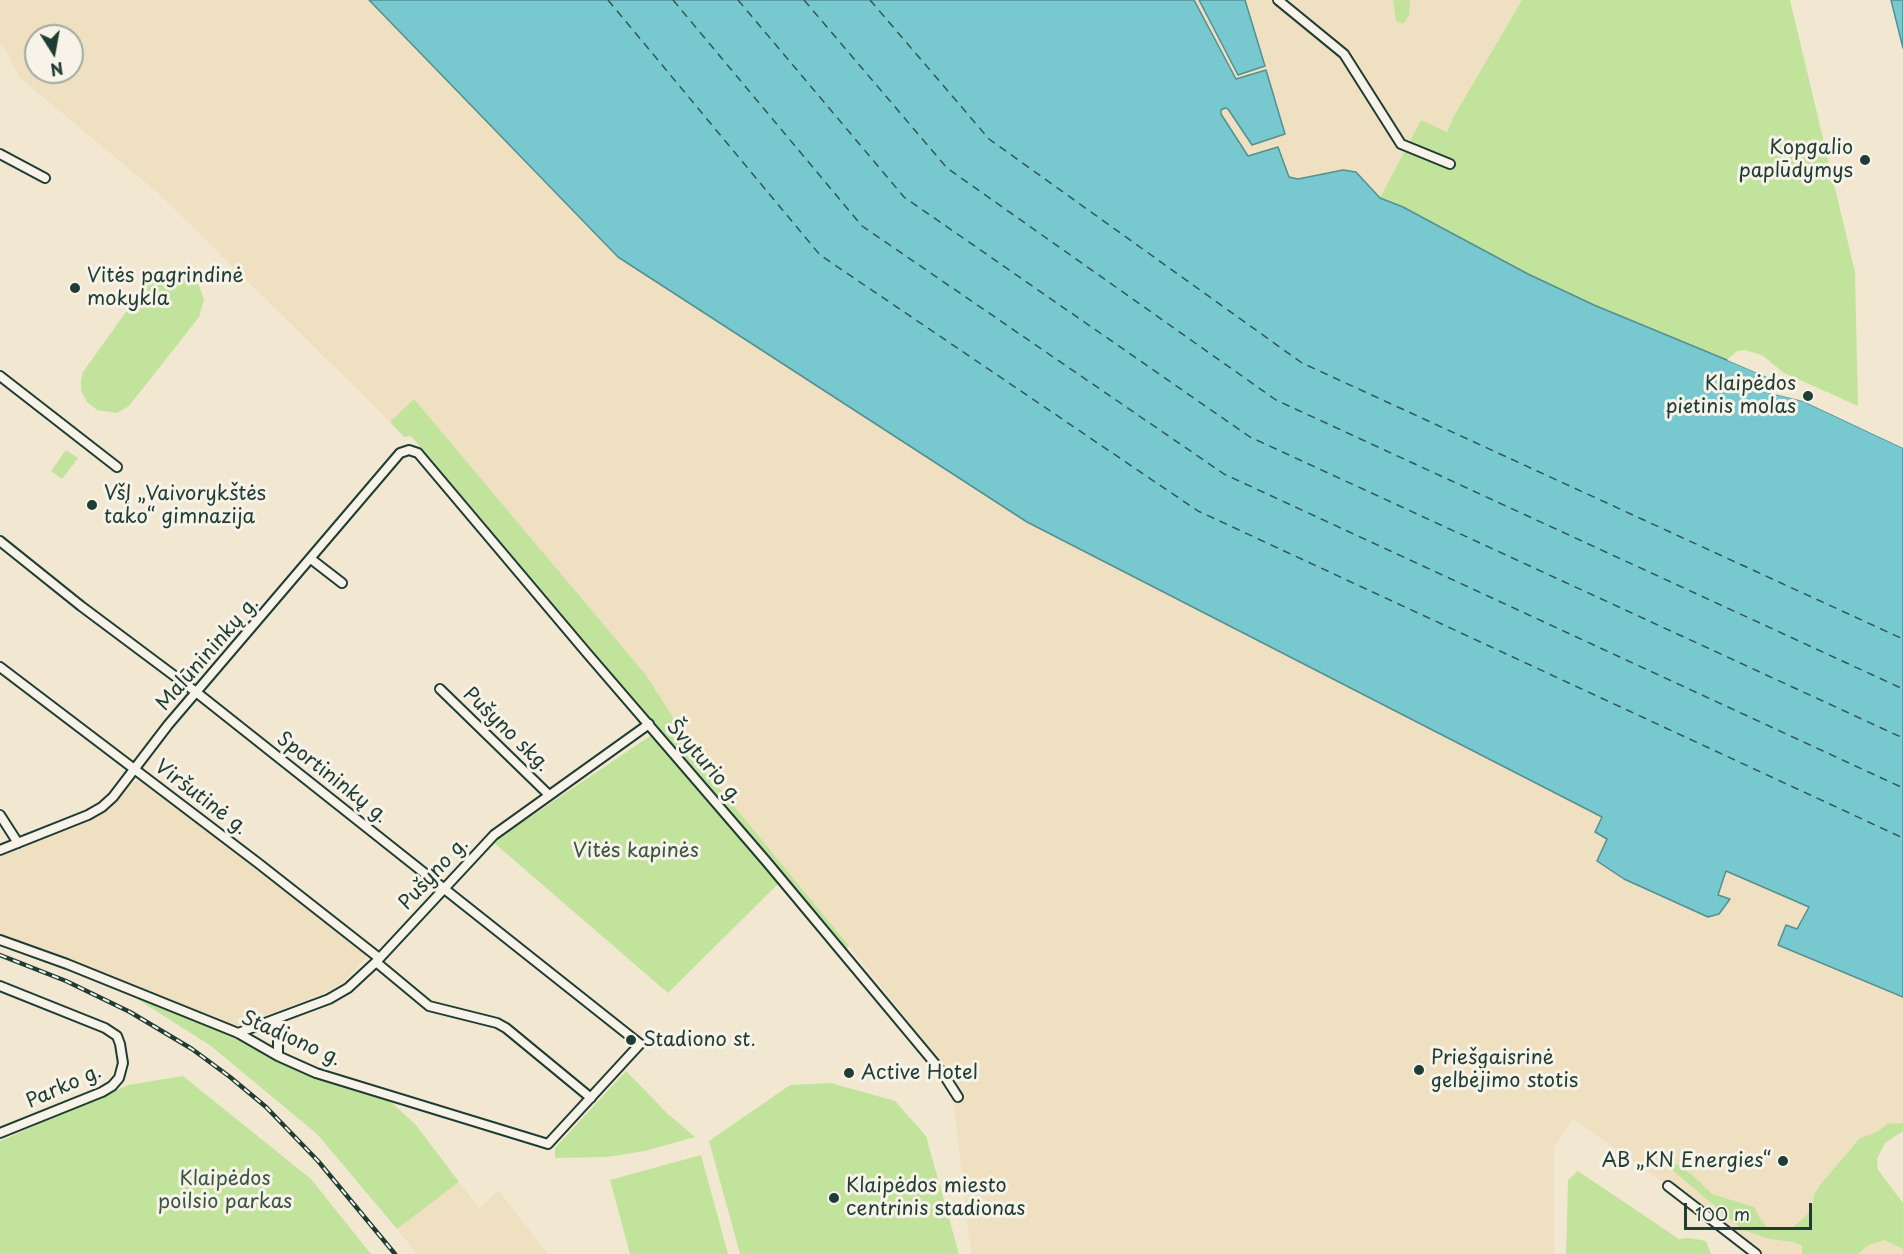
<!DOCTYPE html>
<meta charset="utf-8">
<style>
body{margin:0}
#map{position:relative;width:1903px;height:1254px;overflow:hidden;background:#f2e8d2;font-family:"Playpen Sans",sans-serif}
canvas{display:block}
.north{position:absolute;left:24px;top:24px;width:60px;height:60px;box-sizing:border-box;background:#f7f3e8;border:2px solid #a1aaa0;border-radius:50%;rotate:169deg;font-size:16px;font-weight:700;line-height:24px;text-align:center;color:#1f3d34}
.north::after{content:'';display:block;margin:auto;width:21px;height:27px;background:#1f3d34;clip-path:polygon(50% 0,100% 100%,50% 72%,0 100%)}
.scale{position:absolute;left:1684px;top:1203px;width:128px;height:27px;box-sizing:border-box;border:3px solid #1f3d34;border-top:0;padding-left:8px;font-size:18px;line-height:21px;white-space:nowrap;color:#1f3d34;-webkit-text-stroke:4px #f7f3e8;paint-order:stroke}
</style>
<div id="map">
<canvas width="1903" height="1254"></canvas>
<div class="north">N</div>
<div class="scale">100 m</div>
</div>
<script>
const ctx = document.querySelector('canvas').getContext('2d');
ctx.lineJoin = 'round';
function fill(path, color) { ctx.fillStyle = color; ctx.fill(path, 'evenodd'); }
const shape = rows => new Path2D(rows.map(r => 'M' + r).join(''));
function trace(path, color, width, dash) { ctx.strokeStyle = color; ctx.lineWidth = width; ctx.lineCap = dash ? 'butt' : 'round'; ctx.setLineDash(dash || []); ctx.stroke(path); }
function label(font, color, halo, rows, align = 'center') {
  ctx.font = font + ' "Playpen Sans",sans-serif'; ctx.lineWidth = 6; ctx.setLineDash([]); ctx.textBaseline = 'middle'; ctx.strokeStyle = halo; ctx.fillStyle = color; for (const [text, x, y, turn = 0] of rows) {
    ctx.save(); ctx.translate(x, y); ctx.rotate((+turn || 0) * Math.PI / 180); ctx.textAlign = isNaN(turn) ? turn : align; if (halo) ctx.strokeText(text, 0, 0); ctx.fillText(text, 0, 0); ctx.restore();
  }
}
const built = shape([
 [0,0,369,0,618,257,1027,522,1603,817,1607,838,1597,861,1624,879,1656,895,1708,917,1729,899,1718,895,1726,871,1809,907,1797,929,1787,925,1778,945,1903,997,1903,1123,1887,1124,1877,1132,1860,1138,1820,1185,1814,1194,1813,1203,1808,1214,1792,1228,1768,1228,1761,1220,1754,1207,1712,1194,1696,1178,1665,1163,1743,1230,1769,1239,1793,1242,1802,1246,1802,1254,1756,1254,1668,1186,1573,1119,1554,1147,1554,1254,971,1254,953,1098,957,1083,849,946,715,783,646,675,414,399,390,422,158,193,20,78,4,47,0,45],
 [36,36,72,36,72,72,36,72],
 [1194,0,1199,0,1239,75,1265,66,1245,0,1522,0,1454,116,1447,132,1421,120,1380,198,1365,180,1343,170,1299,179,1290,177,1287,173,1248,156,1221,114,1221,110,1228,108,1252,145,1267,71,1236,79],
 [139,780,172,804,367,956,345,981,327,992,242,1025,234,1026,78,963,0,936,0,855,99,813,133,782],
 [459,1182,480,1209,498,1190,548,1254,417,1254,397,1229],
 [1884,1240,1903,1249,1903,1254,1858,1254,1867,1246]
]);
const green = shape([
 [1393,0,1410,0,1409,16,1403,24,1396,21],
 [1522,0,1790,0,1855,272,1858,406,1784,373,1762,355,1745,350,1737,351,1727,360,1594,305,1528,274,1403,207,1380,198,1421,120,1447,132,1454,116],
 [170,271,183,274,199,285,204,300,199,317,129,406,117,413,97,410,87,402,81,391,81,380,83,372,151,277,156,274],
 [414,399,646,675,715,783,849,946,845,949,411,436,404,437,390,422],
 [66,450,78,458,62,479,51,471],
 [653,734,778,884,668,993,493,842],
 [134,994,219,1030,299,1071,389,1100,416,1125,459,1182,397,1229,317,1134,211,1046,134,997],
 [626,1071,668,1114,695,1137,645,1151,607,1157,555,1158,555,1148],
 [183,1076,311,1179,371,1254,0,1254,0,1141,128,1085],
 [831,1083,895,1101,926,1136,959,1254,740,1254,709,1141,790,1085],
 [1903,1123,1903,1131,1885,1143,1877,1159,1878,1170,1903,1203,1903,1249,1884,1240,1867,1246,1858,1254,1802,1254,1802,1246,1793,1242,1769,1239,1743,1230,1664,1163,1677,1164,1696,1178,1712,1194,1754,1207,1761,1220,1768,1228,1792,1228,1808,1214,1813,1203,1814,1194,1820,1185,1860,1138,1877,1132,1887,1124],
 [701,1155,728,1254,630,1254,610,1180],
 [1578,1171,1679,1239,1689,1238,1706,1241,1711,1254,1566,1254,1568,1180]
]);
const water = shape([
 [369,0,1194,0,1236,79,1266,70,1285,134,1252,145,1228,109,1225,108,1221,110,1221,114,1248,156,1278,147,1289,177,1298,179,1343,170,1356,172,1380,198,1403,207,1528,274,1594,305,1768,377,1763,391,1803,401,1903,448,1903,997,1778,945,1786,925,1797,929,1809,907,1726,871,1718,895,1730,899,1719,914,1708,917,1624,879,1597,861,1607,839,1595,832,1602,817,1027,522,618,257,369,0],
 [1199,0,1245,0,1265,66,1238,75,1199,0],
 [1891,0,1903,0,1903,48,1891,0]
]);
const pier = shape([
 [1730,357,1770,375,1771,377,1766,388,1804,398,1903,445,1903,448,1803,401,1762,391,1767,377,1727,360]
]);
const ferry = shape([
 [608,0,820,255,1198,511,1903,838],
 [673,0,862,226,1224,474,1903,788],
 [738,0,904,197,1250,437,1903,738],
 [804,0,947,168,1276,400,1903,689],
 [870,0,989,139,1302,363,1903,639]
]);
const minor = shape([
 [1278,0,1344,54,1401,144,1450,164],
 [0,154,45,178],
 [0,376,117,467],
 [0,541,81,606,196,692,640,1044,548,1144,316,1073,278,1056,238,1033,67,964,0,940],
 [311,559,342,583],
 [0,667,258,863,379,958],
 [440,689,549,795],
 [0,815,18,843],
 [0,850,88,815,102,807,113,797,168,725,400,453,409,450,418,453,586,652,766,861,942,1072,958,1097],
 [376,962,429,1006,497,1023,506,1028,591,1098],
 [0,986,105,1028,117,1036,120,1044,123,1063,119,1078,112,1086,102,1092,0,1133],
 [278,1019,278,1056],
 [238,1033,329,999,348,988,376,962,494,835,649,724],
 [1668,1186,1756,1254]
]);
const rail = shape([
 [0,955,66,981,130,1012,192,1049,230,1077,266,1107,318,1161,395,1254]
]);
const markers = [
 [1865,160,6,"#1f3d34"],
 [75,288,6,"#1f3d34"],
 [1808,396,6,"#1f3d34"],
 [92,505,6,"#1f3d34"],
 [631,1040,6,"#1f3d34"],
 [1419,1070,6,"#1f3d34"],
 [849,1073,6,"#1f3d34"],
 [1783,1161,6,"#1f3d34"],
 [834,1198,6,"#1f3d34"]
];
const poiNames = [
 ["Kopgalio",1853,148,"right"],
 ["paplūdymys",1853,171,"right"],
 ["Vitės pagrindinė",87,276],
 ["mokykla",87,299],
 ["Klaipėdos",1796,384,"right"],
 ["pietinis molas",1796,407,"right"],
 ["VšĮ „Vaivorykštės",104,494],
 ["tako“ gimnazija",104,517],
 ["Stadiono st.",643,1040],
 ["Priešgaisrinė",1431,1058],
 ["gelbėjimo stotis",1431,1081],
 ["Active Hotel",861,1073],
 ["AB „KN Energies“",1771,1161,"right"],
 ["Klaipėdos miesto",846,1186],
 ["centrinis stadionas",846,1209]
];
const streetNames = [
 ["Malūnininkų g.",208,654,-49],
 ["Pušyno skg.",506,730,44],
 ["Švyturio g.",704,762,49],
 ["Sportininkų g.",332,778,38],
 ["Viršutinė g.",201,798,37],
 ["Pušyno g.",434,874,-47],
 ["Stadiono g.",291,1039,24],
 ["Parko g.",64,1087,-24]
];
const parkNames = [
 ["Vitės kapinės",636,851],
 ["Klaipėdos",225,1179],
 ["poilsio parkas",225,1202]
];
fill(built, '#efe0c2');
fill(green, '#c2e39c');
fill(water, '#77c8cf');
trace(water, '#549091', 1.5);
fill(pier, '#f2e8d2');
trace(ferry, '#315953', 1.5, [8, 6]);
trace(minor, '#1f3d34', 12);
trace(minor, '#f7f3e8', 8);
trace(rail, '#1f3d34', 4.5);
trace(rail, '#f7f3e8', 2, [7]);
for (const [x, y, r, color] of markers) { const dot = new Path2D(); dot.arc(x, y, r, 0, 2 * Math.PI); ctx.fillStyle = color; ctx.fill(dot); trace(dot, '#f7f3e8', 2); }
label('20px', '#1f3d34', '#f7f3e8', poiNames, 'left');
label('20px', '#1f3d34', '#f7f3e8', streetNames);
label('20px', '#375644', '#f7f3e8', parkNames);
</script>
